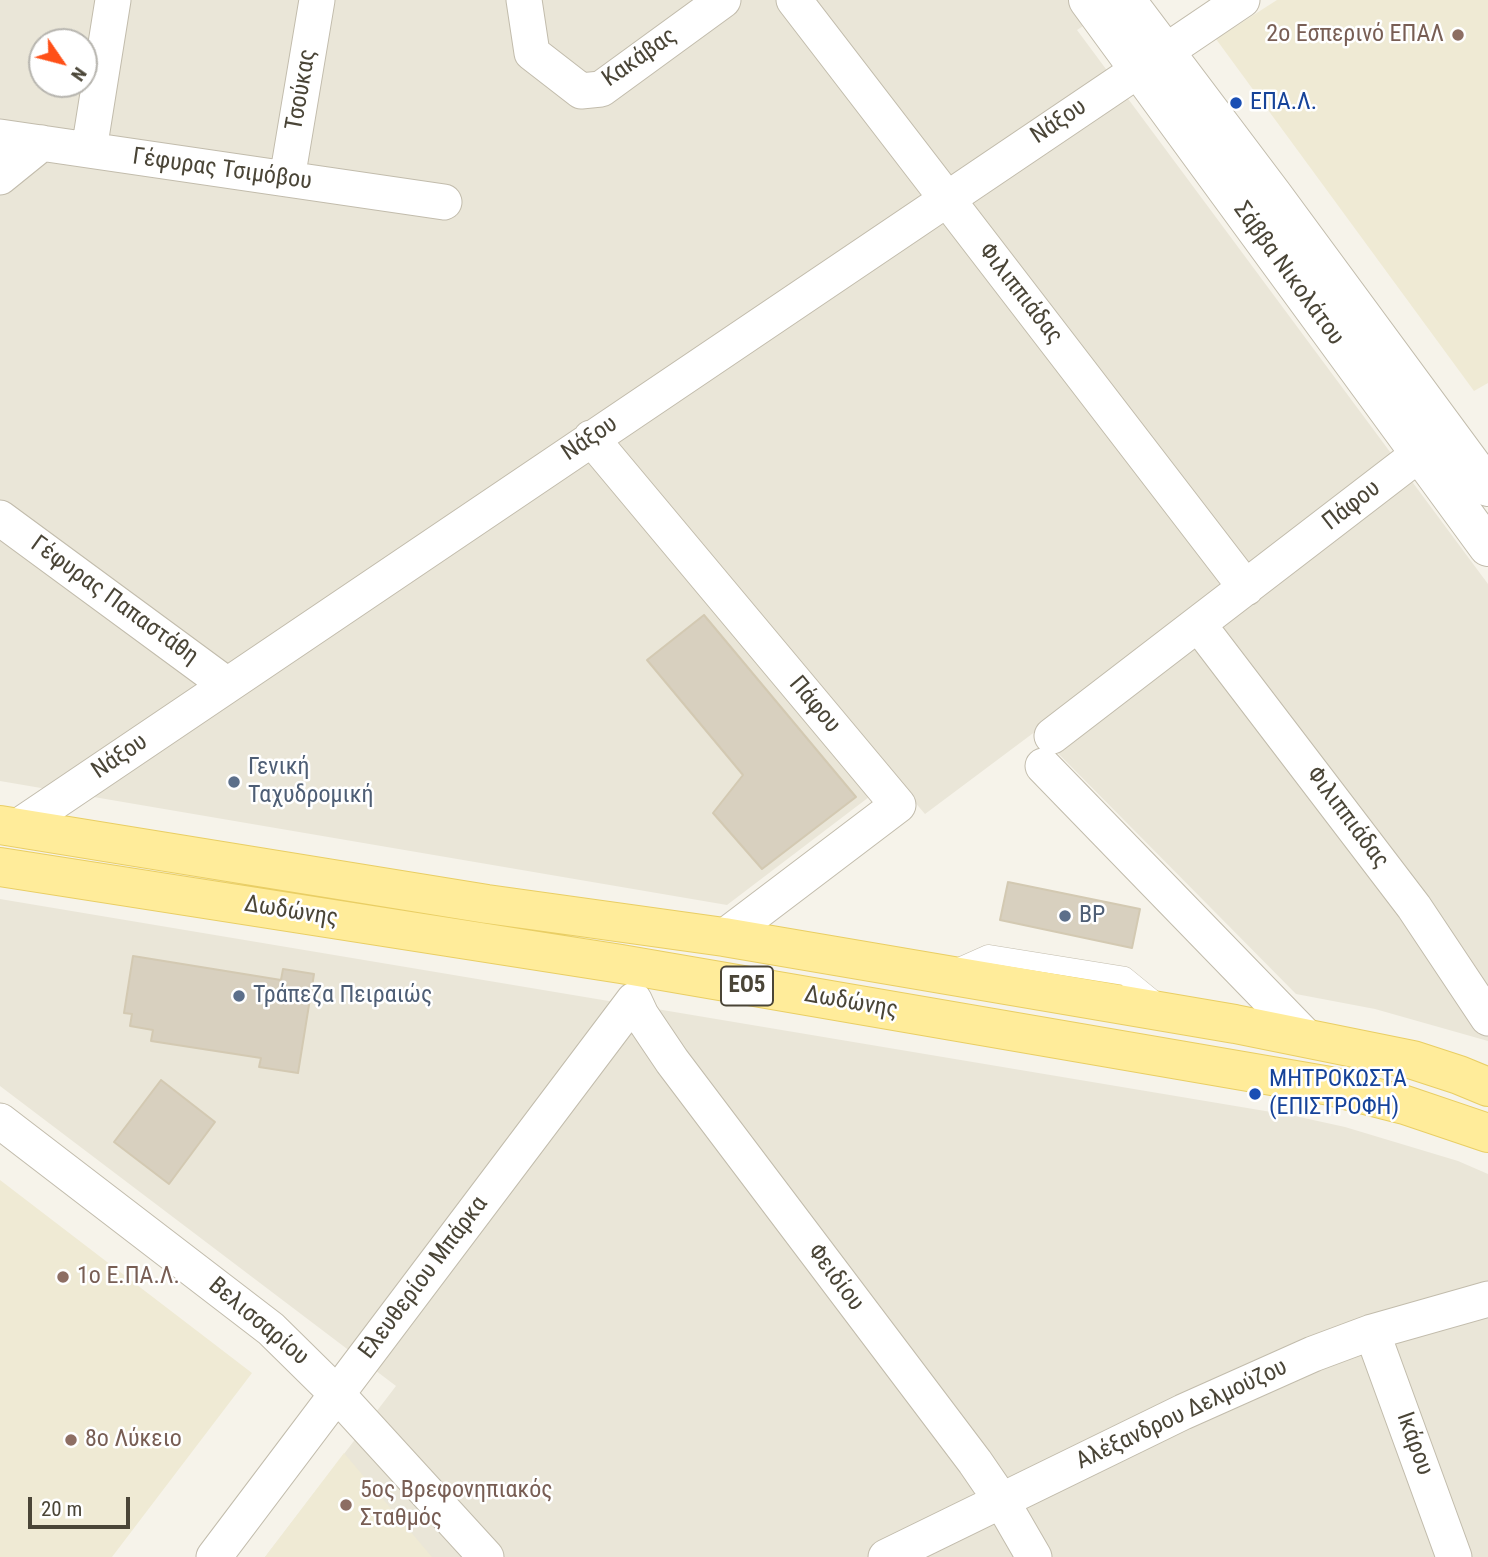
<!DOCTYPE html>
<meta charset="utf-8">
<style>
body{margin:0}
#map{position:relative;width:1488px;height:1557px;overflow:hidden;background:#f6f3ea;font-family:"Roboto Condensed",sans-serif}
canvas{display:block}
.north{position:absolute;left:28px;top:28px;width:70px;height:70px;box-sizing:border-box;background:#fff;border:2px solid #b7b5af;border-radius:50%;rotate:125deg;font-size:19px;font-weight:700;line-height:28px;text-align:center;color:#4a4537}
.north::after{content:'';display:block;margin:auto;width:24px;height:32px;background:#ff5018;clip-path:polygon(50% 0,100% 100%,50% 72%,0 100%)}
.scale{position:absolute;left:28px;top:1497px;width:102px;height:32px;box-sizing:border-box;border:4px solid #4a4537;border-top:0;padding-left:9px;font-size:21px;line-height:24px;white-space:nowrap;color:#4a4537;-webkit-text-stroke:5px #fff;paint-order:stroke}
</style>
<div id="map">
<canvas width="1488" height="1557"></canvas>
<div class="north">N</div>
<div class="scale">20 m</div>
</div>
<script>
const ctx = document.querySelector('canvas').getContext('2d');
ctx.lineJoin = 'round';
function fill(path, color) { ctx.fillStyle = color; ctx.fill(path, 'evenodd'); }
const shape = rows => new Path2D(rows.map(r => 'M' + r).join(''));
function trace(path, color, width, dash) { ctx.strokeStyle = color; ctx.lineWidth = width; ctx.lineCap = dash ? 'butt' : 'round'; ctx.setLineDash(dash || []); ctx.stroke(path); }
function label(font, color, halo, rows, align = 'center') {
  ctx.font = font + ' "Roboto Condensed",sans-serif'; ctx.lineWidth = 5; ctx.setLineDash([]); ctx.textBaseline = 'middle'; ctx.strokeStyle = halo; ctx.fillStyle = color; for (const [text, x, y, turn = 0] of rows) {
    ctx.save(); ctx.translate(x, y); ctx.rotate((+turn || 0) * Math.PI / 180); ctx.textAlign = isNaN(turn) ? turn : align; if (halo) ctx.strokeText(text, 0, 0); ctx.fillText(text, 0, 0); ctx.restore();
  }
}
const residential = shape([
 [0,0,1123,0,1077,30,1488,584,1488,1041,1375,1009,1296,994,1036,731,925,814,894,778,727,905,0,781],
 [42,42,84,42,84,84,42,84],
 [0,899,1295,1116,1345,1127,1458,1161,1488,1174,1488,1557,265,1557,396,1386,0,1086]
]);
const education = shape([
 [1277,0,1488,0,1488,383,1474,391,1216,39],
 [0,1180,252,1373,112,1557,0,1557],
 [344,1453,432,1557,265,1557]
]);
const building = shape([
 [704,615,856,797,762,869,713,813,743,775,647,660,704,615],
 [1008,882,1140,909,1132,948,1000,920,1008,882],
 [133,956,281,980,283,969,314,974,298,1073,259,1067,261,1058,151,1041,153,1030,130,1026,132,1014,124,1013,133,956],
 [161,1080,215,1122,169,1184,114,1142,161,1080]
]);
const service = shape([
 [952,970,988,954,1125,976,1158,1003]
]);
const minor = shape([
 [524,0,532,53,581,91,601,89,723,0],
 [794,0,1246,588],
 [0,137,444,202],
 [89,150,113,0],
 [0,177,42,143],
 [287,179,317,0],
 [591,438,898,805,724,937],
 [0,518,227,685],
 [1198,624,1414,907,1488,1018],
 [1052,736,1419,454],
 [1043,766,1307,1038],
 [16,828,1242,0],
 [0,1121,271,1329,337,1394,486,1557],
 [1372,1332,1454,1557],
 [214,1557,634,1000,641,1015,672,1061,975,1462,1001,1500,1034,1557],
 [886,1557,1183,1412,1313,1354,1372,1332,1488,1299]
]);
const tertiary = shape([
 [1088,0,1488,547],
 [1126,0,1273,195,1488,487]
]);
const primary = shape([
 [0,825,487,904,724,937,1235,1024,1413,1060,1459,1075,1488,1087],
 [0,867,621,964,1330,1086,1405,1105,1488,1133]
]);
const markers = [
 [1458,35,7,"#8d6e63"],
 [1236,103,7,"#1a4fb4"],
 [234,782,7,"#5c6f8a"],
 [1065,916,7,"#5c6f8a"],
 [239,996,7,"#5c6f8a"],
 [1255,1094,7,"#1a4fb4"],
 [63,1277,7,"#8d6e63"],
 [71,1440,7,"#8d6e63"],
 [346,1505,7,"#8d6e63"]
];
const shields = [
 [747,986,52]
];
const shieldNames = [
 ["ΕΟ5",747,986]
];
const educationNames = [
 ["2ο Εσπερινό ΕΠΑΛ",1444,35,"right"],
 ["1ο Ε.ΠΑ.Λ.",77,1277],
 ["8ο Λύκειο",85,1440],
 ["5ος Βρεφονηπιακός",360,1491],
 ["Σταθμός",360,1519]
];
const streetNames = [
 ["Κακάβας",640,58,-35],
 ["Τσούκας",302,90,-80],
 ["Νάξου",1059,122,-34],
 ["Γέφυρας Τσιμόβου",222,170,8],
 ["Σάββα Νικολάτου",1288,274,54],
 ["Φιλιππιάδας",1020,294,52],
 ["Νάξου",590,439,-34],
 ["Πάφου",1352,506,-38],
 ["Γέφυρας Παπαστάθη",114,601,36],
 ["Πάφου",814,705,50],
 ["Νάξου",120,757,-34],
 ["Φιλιππιάδας",1347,818,53],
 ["Δωδώνης",291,912,9],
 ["Δωδώνης",851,1003,10],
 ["Ελευθερίου Μπάρκα",424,1278,-53],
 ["Φειδίου",835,1278,53],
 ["Βελισσαρίου",258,1322,40],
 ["Αλέξανδρου Δελμούζου",1182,1415,-25],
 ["Ικάρου",1414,1444,70]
];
const transitNames = [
 ["ΕΠΑ.Λ.",1250,103],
 ["ΜΗΤΡΟΚΩΣΤΑ",1269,1080],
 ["(ΕΠΙΣΤΡΟΦΗ)",1269,1108]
];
const serviceNames = [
 ["Γενική",248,768],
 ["Ταχυδρομική",248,796],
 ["BP",1079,916],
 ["Τράπεζα Πειραιώς",253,996]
];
fill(residential, '#eae6d8');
fill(education, '#efead4');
fill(building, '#d8d0bf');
trace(building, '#d3c9b2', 2);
trace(service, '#c2bcac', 19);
trace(minor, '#c2bcac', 37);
trace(tertiary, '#c2bcac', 40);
trace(primary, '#e9ce64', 40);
trace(service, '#fff', 18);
trace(minor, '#fff', 35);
trace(tertiary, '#fff', 38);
trace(primary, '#ffec9a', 38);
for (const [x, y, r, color] of markers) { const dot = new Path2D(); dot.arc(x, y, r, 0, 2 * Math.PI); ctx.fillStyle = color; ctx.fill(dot); trace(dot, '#fff', 2.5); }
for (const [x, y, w] of shields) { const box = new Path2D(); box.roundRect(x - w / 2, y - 19.5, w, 39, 5); ctx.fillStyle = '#fff'; ctx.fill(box); trace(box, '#4a4537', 2); }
label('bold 23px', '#4a4537', null, shieldNames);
label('24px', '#785e54', '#fff', educationNames, 'left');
label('24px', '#4a4537', '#fff', streetNames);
label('24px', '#164399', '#fff', transitNames, 'left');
label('24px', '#4e5e75', '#fff', serviceNames, 'left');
</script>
